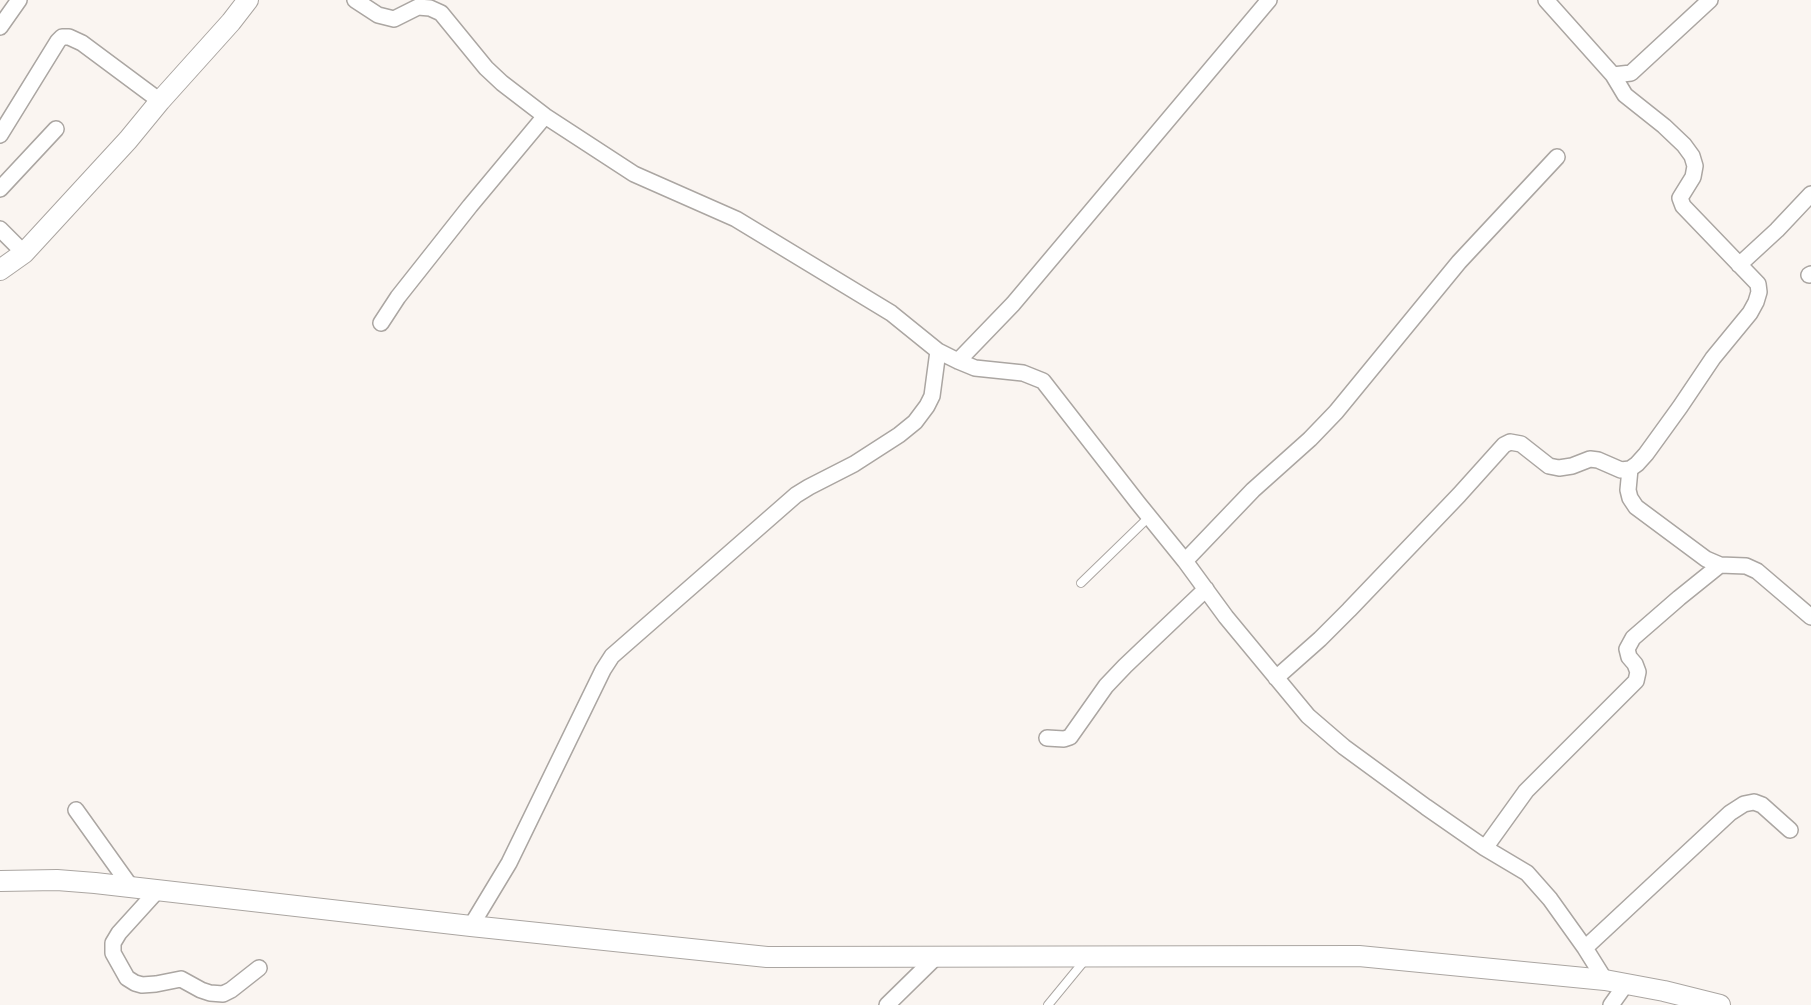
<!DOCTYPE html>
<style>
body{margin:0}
canvas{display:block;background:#faf5f1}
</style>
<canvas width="1811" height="1005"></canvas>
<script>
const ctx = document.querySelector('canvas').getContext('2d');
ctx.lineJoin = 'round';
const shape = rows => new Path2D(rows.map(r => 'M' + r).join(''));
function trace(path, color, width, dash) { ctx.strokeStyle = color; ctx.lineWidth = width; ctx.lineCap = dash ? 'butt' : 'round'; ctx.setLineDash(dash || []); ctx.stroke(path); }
const lane = shape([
 [1081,583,1149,517],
 [1048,1005,1085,960]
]);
const street = shape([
 [355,0,378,15,394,19,418,7,430,8,441,13,486,68,502,83,545,116,634,174,736,219,891,313,938,351,958,361,975,368,1023,373,1043,381,1138,503,1185,561,1226,617,1308,716,1344,747,1426,807,1485,848,1527,873,1550,899,1585,948,1605,980],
 [1546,0,1613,75,1631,73,1710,0],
 [0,27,19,0],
 [0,135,58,41,62,37,69,37,82,43,160,101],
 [0,189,56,129],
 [0,229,24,253],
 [1739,265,1777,230,1811,194],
 [1809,275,1811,274],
 [381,323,398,297,470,206,545,116],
 [958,361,1013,304,1269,0],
 [1630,469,1628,490,1630,498,1636,507,1706,559,1720,565,1746,566,1757,571,1811,617],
 [1185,561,1253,490,1310,439,1336,412,1459,262,1557,157],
 [1276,678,1320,639,1349,610,1459,495,1504,445,1510,442,1521,444,1549,466,1559,468,1572,466,1590,459,1598,460,1621,470,1630,469,1637,464,1646,454,1680,407,1713,358,1750,313,1756,302,1759,292,1758,284,1683,206,1680,198,1693,177,1695,166,1692,156,1684,145,1664,126,1625,95,1613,75],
 [1047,738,1064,739,1070,737,1106,686,1125,666,1206,589],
 [76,810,131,887],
 [1485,848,1526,791,1636,681,1638,672,1635,664,1629,657,1627,649,1633,638,1679,598,1720,565],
 [158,890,119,933,113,943,113,953,127,978,135,983,142,985,156,984,181,979,201,990,210,993,223,994,231,990,259,968],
 [471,926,509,863,603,670,612,656,796,495,809,487,854,464,899,435,915,422,927,406,932,396,938,351],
 [1585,948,1730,813,1744,804,1754,802,1762,805,1790,830],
 [887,1005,937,956],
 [1611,1005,1626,984]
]);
const secondary = shape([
 [0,270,24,253,128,140,160,101,231,22,248,0],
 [0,881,57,880,95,883,471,926,767,957,1359,956,1605,980,1664,991,1720,1005]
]);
trace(lane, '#aba6a2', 10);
trace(street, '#aba6a2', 18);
trace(secondary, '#aba6a2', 22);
trace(lane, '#fff', 8);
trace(street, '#fff', 15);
trace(secondary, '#fff', 20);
</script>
